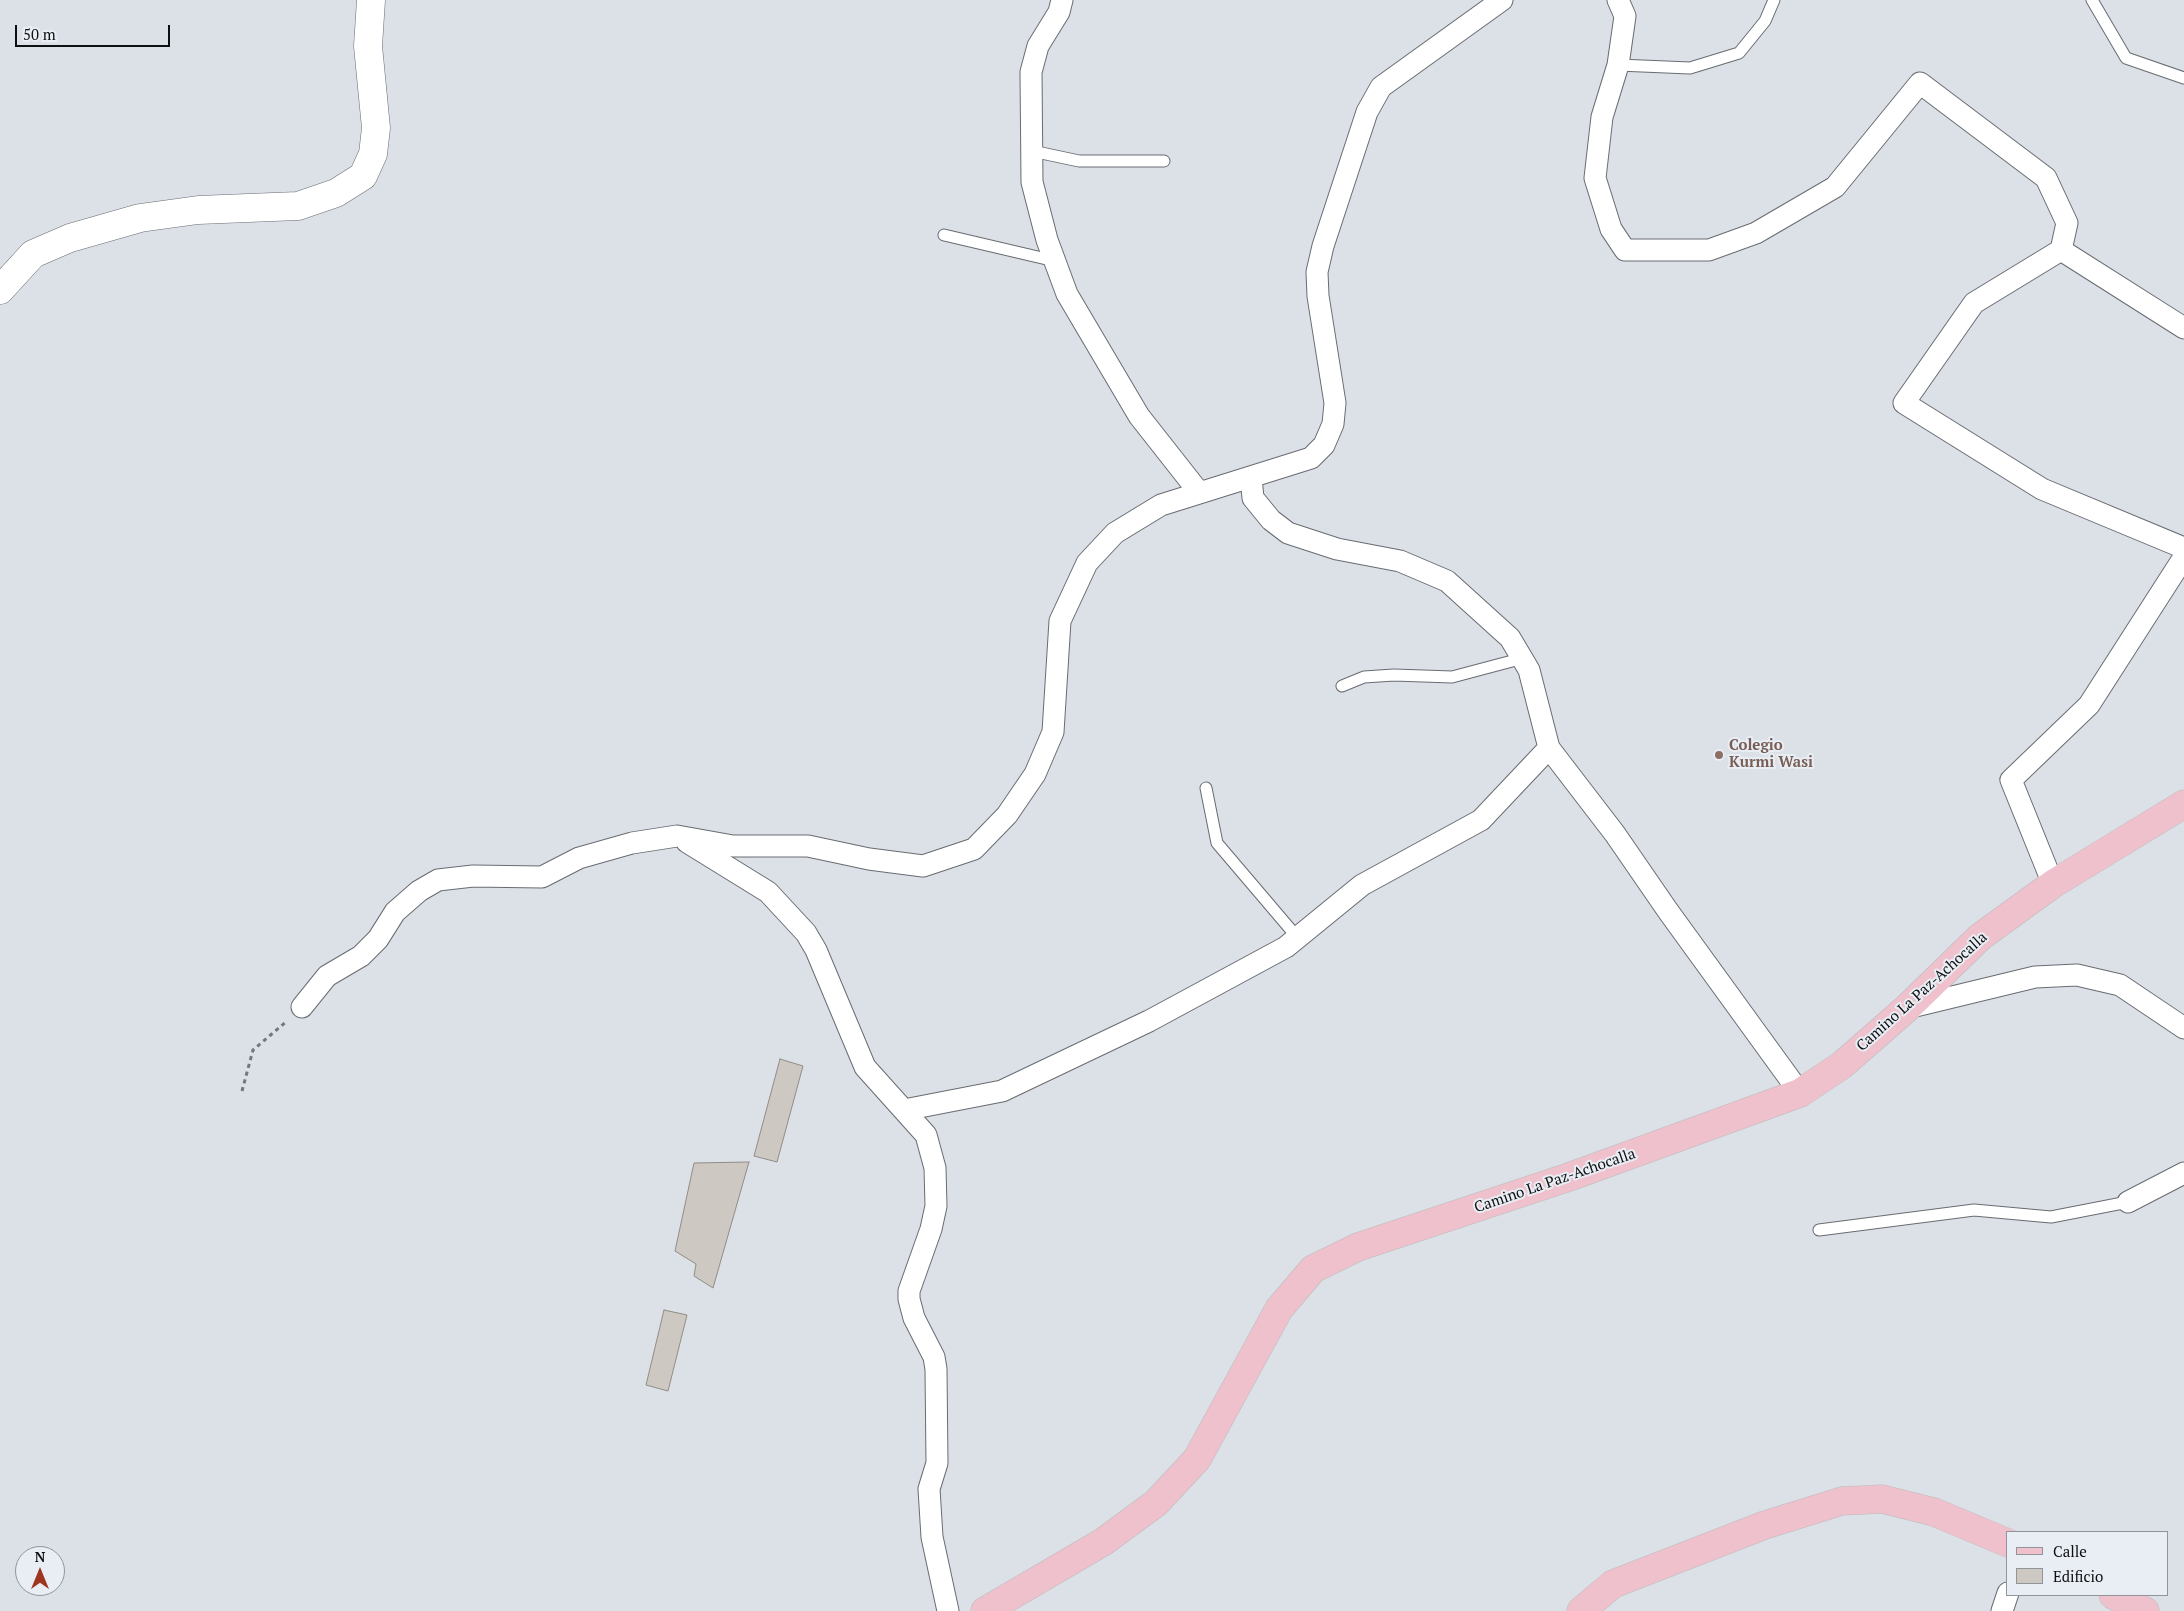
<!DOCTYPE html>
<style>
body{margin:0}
#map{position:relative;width:2184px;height:1611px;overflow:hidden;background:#dce0e7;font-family:"PT Serif",serif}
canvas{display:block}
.legend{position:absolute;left:2006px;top:1531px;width:162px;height:65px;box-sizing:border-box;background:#e9edf4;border:1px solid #919499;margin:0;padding:6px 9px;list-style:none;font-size:15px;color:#0d0f11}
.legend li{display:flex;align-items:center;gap:10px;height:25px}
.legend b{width:25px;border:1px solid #919499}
.north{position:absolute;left:15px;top:1546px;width:50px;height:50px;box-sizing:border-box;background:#e9edf4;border:1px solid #919499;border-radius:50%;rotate:0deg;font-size:14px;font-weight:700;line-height:20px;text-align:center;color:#0d0f11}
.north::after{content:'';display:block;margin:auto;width:18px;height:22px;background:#9e351f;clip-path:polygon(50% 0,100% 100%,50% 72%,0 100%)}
.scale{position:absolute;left:15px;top:25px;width:155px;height:22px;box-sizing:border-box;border:2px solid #0d0f11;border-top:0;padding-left:6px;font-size:15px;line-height:18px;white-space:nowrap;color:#0d0f11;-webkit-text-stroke:4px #e9edf4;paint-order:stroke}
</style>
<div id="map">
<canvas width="2184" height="1611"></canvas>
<ul class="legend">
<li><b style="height:6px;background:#eec1cc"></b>Calle</li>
<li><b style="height:14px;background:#cdc8c2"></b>Edificio</li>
</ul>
<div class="north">N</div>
<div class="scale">50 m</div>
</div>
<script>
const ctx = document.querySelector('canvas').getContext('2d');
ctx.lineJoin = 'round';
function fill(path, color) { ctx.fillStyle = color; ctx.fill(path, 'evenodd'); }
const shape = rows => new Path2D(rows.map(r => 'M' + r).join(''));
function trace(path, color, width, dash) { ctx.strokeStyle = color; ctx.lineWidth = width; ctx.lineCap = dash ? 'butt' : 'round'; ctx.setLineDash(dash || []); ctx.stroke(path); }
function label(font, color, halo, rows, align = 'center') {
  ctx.font = font + ' "PT Serif",serif'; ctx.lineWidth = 4; ctx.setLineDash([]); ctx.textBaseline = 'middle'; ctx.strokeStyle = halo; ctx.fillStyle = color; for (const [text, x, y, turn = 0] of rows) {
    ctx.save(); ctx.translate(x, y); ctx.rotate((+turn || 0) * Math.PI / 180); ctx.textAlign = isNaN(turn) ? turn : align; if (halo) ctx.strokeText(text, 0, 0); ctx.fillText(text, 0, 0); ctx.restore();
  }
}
const building = shape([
 [780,1059,803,1066,777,1162,754,1156,780,1059],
 [749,1162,713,1288,694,1276,696,1264,675,1251,694,1163,749,1162],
 [664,1310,687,1315,668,1391,646,1385,664,1310]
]);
const path = shape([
 [242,1091,253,1050,287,1021]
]);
const lane = shape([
 [2092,0,2126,58,2184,78],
 [1618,65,1690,68,1739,53,1765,21,1774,0],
 [1032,151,1079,161,1164,161],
 [944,235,1055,261],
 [1342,686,1364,677,1394,675,1452,677,1516,660,1525,663],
 [1206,788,1217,843,1297,937],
 [1819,1230,1974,1210,2051,1217,2128,1202]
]);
const street = shape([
 [1062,0,1059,12,1038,46,1031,72,1032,182,1047,240,1067,294,1139,416,1198,491],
 [1618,0,1625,16,1618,65,1602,117,1595,178,1611,229,1625,250,1709,250,1756,233,1835,187,1920,83,2046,178,2067,223,2061,250,2184,328],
 [2061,250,1974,303,1904,403,2042,489,2184,548],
 [1251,478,1253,498,1271,520,1288,533,1337,549,1400,561,1447,581,1510,638,1529,670,1549,748,1615,834,1668,911,1800,1093],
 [687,842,768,892,806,933,816,950,865,1067,926,1135,935,1168,936,1206,931,1229,909,1291,909,1299,914,1318,934,1357,936,1369,937,1463,929,1489,932,1537,948,1611],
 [2053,884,2011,780,2089,705,2184,557],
 [302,1007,327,976,361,956,378,939,395,912,419,891,438,880,473,876,542,877,579,858,632,843,677,836,733,846,808,846,869,859,923,866,974,849,1007,815,1035,774,1053,732,1060,621,1087,563,1115,533,1161,505,1311,458,1324,445,1333,424,1335,403,1318,296,1317,272,1323,246,1367,112,1381,87,1502,0],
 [1907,1008,2035,977,2077,975,2120,985,2184,1028],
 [904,1110,1002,1091,1149,1021,1286,947,1362,885,1481,820,1549,748],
 [2128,1202,2184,1173],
 [2002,1611,2008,1593]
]);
const secondary = shape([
 [0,290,33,254,70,238,140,218,198,210,298,206,336,193,363,176,373,154,376,128,368,46,371,0]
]);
const primary = shape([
 [2113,1595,2145,1611],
 [985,1611,1103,1542,1156,1503,1197,1459,1279,1309,1313,1269,1358,1247,1569,1177,1800,1093,1842,1065,1907,1008,1980,937,2053,884,2184,804],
 [1581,1611,1613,1584,1765,1525,1842,1501,1882,1499,1934,1512,2008,1543]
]);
const markers = [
 [1719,755,5,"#8d6e63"]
];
const educationNames = [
 ["Colegio",1729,746],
 ["Kurmi Wasi",1729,763]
];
const streetNames = [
 ["Camino La Paz-Achocalla",1922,992,-42],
 ["Camino La Paz-Achocalla",1555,1181,-19]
];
fill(building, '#cdc8c2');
trace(building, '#908c86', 1);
trace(lane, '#686c72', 13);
trace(street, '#686c72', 23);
trace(secondary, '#686c72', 29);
trace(primary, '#bbbcbc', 29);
trace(path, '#74777b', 3, [4, 4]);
trace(lane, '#fff', 11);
trace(street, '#fff', 21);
trace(secondary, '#fff', 28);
trace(primary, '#eec1cc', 28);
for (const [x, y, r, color] of markers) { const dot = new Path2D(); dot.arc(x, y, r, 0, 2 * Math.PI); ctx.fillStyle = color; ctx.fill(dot); trace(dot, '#e9edf4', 2); }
label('bold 15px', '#785e54', '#e9edf4', educationNames, 'left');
label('15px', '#0d0f11', '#e9edf4', streetNames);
</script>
